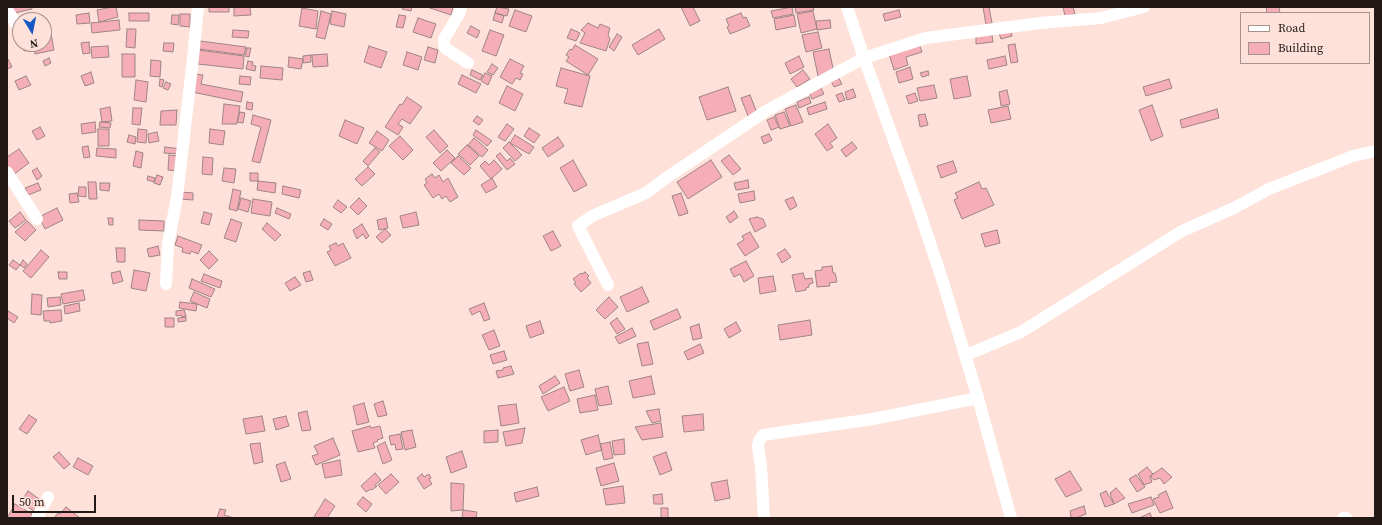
<!DOCTYPE html>
<style>
body{margin:0}
#map{position:relative;width:1382px;height:525px;overflow:hidden;background:#fee2da;font-family:"Source Serif 4",serif}
canvas{display:block}
.frame{position:absolute;inset:0;border:8px solid #221916;pointer-events:none}
.legend{position:absolute;left:1240px;top:12px;width:130px;height:52px;box-sizing:border-box;background:#fee2da;border:1px solid #a6928c;margin:0;padding:5px 7px;list-style:none;font-size:12px;color:#221916}
.legend li{display:flex;align-items:center;gap:8px;height:20px}
.legend b{width:20px;border:1px solid #a6928c}
.north{position:absolute;left:12px;top:12px;width:40px;height:40px;box-sizing:border-box;background:#fee2da;border:1px solid #a6928c;border-radius:50%;rotate:170deg;font-size:11px;font-weight:700;line-height:16px;text-align:center;color:#221916}
.north::after{content:'';display:block;margin:auto;width:14px;height:18px;background:#1757c3;clip-path:polygon(50% 0,100% 100%,50% 72%,0 100%)}
.scale{position:absolute;left:12px;top:495px;width:84px;height:18px;box-sizing:border-box;border:2px solid #221916;border-top:0;padding-left:5px;font-size:12px;line-height:14px;white-space:nowrap;color:#221916;-webkit-text-stroke:3px #fee2da;paint-order:stroke}
</style>
<div id="map">
<canvas width="1382" height="525"></canvas>
<div class="frame"></div>
<ul class="legend">
<li><b style="height:5px;background:#fff"></b>Road</li>
<li><b style="height:11px;background:#f5adb6"></b>Building</li>
</ul>
<div class="north">N</div>
<div class="scale">50 m</div>
</div>
<script>
const ctx = document.querySelector('canvas').getContext('2d');
ctx.lineJoin = 'round';
function fill(path, color) { ctx.fillStyle = color; ctx.fill(path, 'evenodd'); }
const shape = rows => new Path2D(rows.map(r => 'M' + r).join(''));
function trace(path, color, width, dash) { ctx.strokeStyle = color; ctx.lineWidth = width; ctx.lineCap = dash ? 'butt' : 'round'; ctx.setLineDash(dash || []); ctx.stroke(path); }
const building = shape([
 [13,7,32,7,32,9,15,13,13,7],
 [112,7,116,7,118,17,99,22,97,10,112,7],
 [209,7,229,7,229,12,209,12,209,7],
 [234,7,250,7,251,15,234,16,234,7],
 [403,7,412,7,411,11,402,9,403,7],
 [427,7,453,7,451,15,427,7],
 [497,7,509,9,507,16,495,13,497,7],
 [681,7,693,7,700,21,690,26,681,7],
 [792,7,793,14,773,18,771,11,792,7],
 [795,7,813,7,814,10,796,13,795,7],
 [983,7,989,7,992,23,986,25,983,7],
 [1063,7,1073,7,1075,14,1065,16,1063,7],
 [1266,7,1279,7,1280,13,1267,13,1266,7],
 [302,8,318,11,316,29,299,26,302,8],
 [515,10,532,16,526,32,509,26,515,10],
 [899,10,901,17,885,21,883,14,899,10],
 [321,11,331,14,325,39,316,37,321,11],
 [332,11,346,14,344,27,330,24,332,11],
 [813,11,817,29,801,33,797,14,813,11],
 [89,13,90,23,77,24,76,15,89,13],
 [129,13,149,13,149,21,129,21,129,13],
 [495,13,504,16,502,23,493,20,495,13],
 [741,13,743,18,746,17,750,26,730,34,727,27,729,26,726,19,741,13],
 [180,14,190,14,190,27,180,26,180,14],
 [172,15,179,15,178,25,171,24,172,15],
 [399,15,406,16,403,28,396,27,399,15],
 [794,15,796,26,776,30,774,19,794,15],
 [418,18,436,24,431,38,413,32,418,18],
 [46,19,47,28,44,29,44,20,42,20,46,19],
 [119,20,120,30,92,33,91,23,119,20],
 [830,20,831,28,817,30,816,21,830,20],
 [588,23,598,28,600,24,610,28,608,35,610,39,606,51,580,43,585,33,581,30,588,23],
 [471,26,480,31,477,38,467,33,471,26],
 [50,28,54,50,35,54,33,44,44,44,44,30,50,28],
 [127,29,136,29,135,48,126,47,127,29],
 [571,29,580,33,576,41,567,38,571,29],
 [659,29,665,39,638,55,632,45,659,29],
 [233,30,249,31,248,38,232,37,233,30],
 [490,30,504,35,496,56,482,51,490,30],
 [1011,30,1012,36,1001,39,999,33,1011,30],
 [818,32,822,48,806,52,802,35,818,32],
 [617,34,622,37,614,51,609,47,617,34],
 [992,35,993,42,976,44,976,36,992,35],
 [200,41,246,47,244,55,199,49,200,41],
 [89,42,90,53,83,54,81,43,89,42],
 [164,43,174,43,173,52,163,51,164,43],
 [22,44,29,44,30,49,24,51,22,44],
 [919,44,922,52,906,57,908,65,894,70,889,54,919,44],
 [1015,44,1018,62,1011,63,1008,45,1015,44],
 [575,45,598,59,588,75,566,61,569,57,566,55,570,49,572,50,575,45],
 [108,46,109,57,92,58,91,47,108,46],
 [369,46,387,52,381,68,364,62,369,46],
 [428,47,438,50,435,63,424,60,428,47],
 [247,48,251,48,249,57,245,56,247,48],
 [829,49,834,73,818,76,813,52,829,49],
 [198,50,244,56,243,69,198,64,198,50],
 [407,52,422,57,418,70,403,65,407,52],
 [122,54,135,54,135,77,122,77,122,54],
 [327,54,328,66,313,67,312,55,327,54],
 [311,55,311,62,303,63,303,56,311,55],
 [799,56,804,67,790,74,785,63,799,56],
 [1005,56,1007,65,989,69,987,60,1005,56],
 [289,57,303,59,301,69,288,67,289,57],
 [49,58,51,63,45,66,43,61,49,58],
 [7,59,8,59,12,67,7,69,7,59],
 [510,59,524,66,520,73,523,74,520,80,516,78,512,84,500,77,510,59],
 [151,60,161,61,160,77,150,76,151,60],
 [248,61,253,62,252,65,256,66,255,71,246,69,248,61],
 [492,64,498,68,493,75,487,72,492,64],
 [261,66,283,68,282,80,260,78,261,66],
 [910,67,913,79,899,83,896,72,910,67],
 [561,68,590,76,582,107,564,103,568,89,556,86,561,68],
 [472,70,483,75,480,80,470,75,472,70],
 [803,70,810,79,797,87,791,79,803,70],
 [928,71,929,75,922,77,920,73,928,71],
 [91,72,94,83,85,86,81,76,91,72],
 [485,73,492,76,488,85,481,81,485,73],
 [196,74,203,75,201,84,243,92,241,102,192,92,196,74],
 [462,75,481,84,476,93,458,84,462,75],
 [26,76,31,85,19,90,15,81,26,76],
 [240,76,251,77,250,85,239,84,240,76],
 [967,76,971,96,954,99,950,79,967,76],
 [838,77,842,84,834,87,831,81,838,77],
 [160,79,164,80,162,87,159,86,160,79],
 [1169,79,1172,88,1146,96,1143,87,1169,79],
 [136,80,148,82,146,102,134,100,136,80],
 [166,82,171,84,168,90,163,88,166,82],
 [934,85,937,98,920,101,917,88,934,85],
 [507,86,523,94,515,111,499,103,507,86],
 [820,86,824,94,812,99,809,92,820,86],
 [728,87,736,111,707,120,699,97,728,87],
 [853,89,856,97,847,100,845,92,853,89],
 [1007,90,1010,104,1001,106,999,92,1007,90],
 [842,93,845,100,839,102,836,95,842,93],
 [915,93,918,101,909,104,906,96,915,93],
 [750,95,757,113,748,116,741,98,750,95],
 [407,97,422,107,410,124,402,119,398,124,403,127,398,135,385,127,400,104,402,105,407,97],
 [809,97,811,103,799,108,797,102,809,97],
 [247,102,253,103,252,110,246,109,247,102],
 [825,102,827,109,809,115,807,108,825,102],
 [224,104,240,106,237,124,222,124,224,104],
 [796,105,803,122,791,126,785,109,796,105],
 [1152,105,1163,136,1151,141,1139,110,1152,105],
 [1008,106,1011,119,991,123,988,110,1008,106],
 [110,107,112,121,102,122,100,109,110,107],
 [133,108,142,108,140,125,132,124,133,108],
 [1217,109,1219,118,1182,128,1180,120,1217,109],
 [177,110,176,125,160,125,161,111,177,110],
 [240,112,245,113,243,123,237,122,240,112],
 [784,112,790,126,780,129,775,115,784,112],
 [925,114,928,125,920,127,918,115,925,114],
 [253,115,271,120,260,163,252,161,261,127,251,124,253,115],
 [477,116,483,120,479,125,473,121,477,116],
 [774,117,779,127,771,130,767,120,774,117],
 [345,120,364,128,357,144,339,136,345,120],
 [95,122,96,132,82,134,81,124,95,122],
 [100,122,111,123,110,128,99,127,100,122],
 [507,124,514,129,505,141,498,137,507,124],
 [828,124,837,138,830,143,833,147,827,151,815,134,828,124],
 [40,127,45,136,37,140,32,131,40,127],
 [529,128,540,135,534,143,524,136,529,128],
 [98,129,109,129,109,146,98,146,98,129],
 [138,129,147,130,146,143,137,142,138,129],
 [210,129,225,131,223,145,209,143,210,129],
 [434,130,448,146,440,153,426,137,434,130],
 [476,130,492,141,487,146,473,135,476,130],
 [377,131,389,140,382,151,369,143,377,131],
 [157,132,159,141,149,143,148,134,157,132],
 [769,134,772,140,764,144,761,137,769,134],
 [129,135,136,137,135,144,127,142,129,135],
 [515,135,534,147,529,154,510,143,515,135],
 [400,136,413,150,403,160,389,146,400,136],
 [558,137,564,146,548,157,542,148,558,137],
 [474,138,488,150,482,157,468,145,474,138],
 [509,142,522,155,515,161,503,148,509,142],
 [852,142,857,148,846,157,841,150,852,142],
 [467,145,479,156,470,165,458,154,467,145],
 [88,146,90,157,84,158,82,147,88,146],
 [165,147,181,149,180,154,164,153,165,147],
 [97,148,116,149,116,158,96,156,97,148],
 [375,148,380,152,368,166,363,161,375,148],
 [19,149,29,163,13,175,7,166,7,157,19,149],
 [447,150,455,158,441,171,433,163,447,150],
 [136,151,143,153,141,168,133,166,136,151],
 [500,153,507,161,510,158,515,164,507,170,496,156,500,153],
 [169,155,179,156,178,171,168,170,169,155],
 [729,155,741,169,733,175,721,161,729,155],
 [458,156,471,168,464,175,451,163,458,156],
 [203,157,213,158,212,175,202,174,203,157],
 [494,160,502,169,491,179,480,166,485,161,489,165,494,160],
 [573,160,587,185,574,192,560,168,573,160],
 [711,160,722,177,688,199,677,182,711,160],
 [953,161,957,172,941,178,937,166,953,161],
 [368,167,375,174,362,186,355,179,368,167],
 [37,168,42,176,37,180,32,171,37,168],
 [224,168,236,169,234,183,222,181,224,168],
 [250,173,258,173,258,181,250,181,250,173],
 [432,174,435,178,439,175,443,182,448,178,458,197,450,202,446,196,442,199,439,194,433,198,424,185,427,183,425,179,432,174],
 [157,175,163,177,160,185,154,183,157,175],
 [148,176,155,178,154,182,147,180,148,176],
 [492,178,497,187,486,193,481,185,492,178],
 [748,180,749,188,736,190,734,183,748,180],
 [258,181,276,183,275,193,257,190,258,181],
 [88,182,96,182,97,199,89,199,88,182],
 [979,182,982,189,986,188,994,205,962,219,954,200,958,198,955,193,979,182],
 [38,183,41,190,28,195,25,188,38,183],
 [100,183,110,183,109,191,100,190,100,183],
 [283,186,301,190,299,198,282,194,283,186],
 [79,187,86,187,86,197,78,196,79,187],
 [233,189,241,191,237,211,229,209,233,189],
 [754,191,755,200,740,203,738,194,754,191],
 [181,192,193,193,193,200,180,199,181,192],
 [77,193,79,202,70,203,69,194,77,193],
 [681,193,688,213,679,216,672,196,681,193],
 [793,197,797,206,790,210,785,200,793,197],
 [241,198,251,201,248,212,238,209,241,198],
 [359,198,367,206,358,215,350,207,359,198],
 [253,199,272,202,270,216,251,213,253,199],
 [338,200,347,207,341,213,333,207,338,200],
 [57,208,63,220,45,229,39,217,57,208],
 [277,208,291,214,289,219,275,213,277,208],
 [734,211,738,217,730,223,726,217,734,211],
 [20,212,26,220,15,228,9,221,20,212],
 [204,212,212,214,209,225,201,223,204,212],
 [416,212,419,225,403,228,400,216,416,212],
 [757,217,763,219,766,226,755,232,749,219,757,217],
 [108,218,113,218,113,225,109,225,108,218],
 [386,218,388,228,379,230,377,220,386,218],
 [231,219,242,223,236,242,224,238,231,219],
 [324,219,332,224,328,230,320,225,324,219],
 [139,220,164,221,164,231,139,230,139,220],
 [27,221,36,230,25,241,15,232,27,221],
 [267,223,281,235,275,241,262,229,267,223],
 [362,224,369,236,366,239,363,234,357,239,353,230,362,224],
 [385,229,391,235,382,243,376,237,385,229],
 [997,230,1000,243,985,247,981,234,997,230],
 [553,231,561,246,551,251,543,236,553,231],
 [750,232,759,247,745,256,737,244,744,240,742,236,750,232],
 [178,236,202,245,198,254,191,251,190,254,182,252,183,248,175,245,178,236],
 [336,243,338,246,343,243,351,258,335,266,327,252,331,250,329,246,336,243],
 [158,246,160,255,149,257,147,249,158,246],
 [116,248,125,248,125,262,117,262,116,248],
 [785,249,791,257,782,263,777,254,785,249],
 [41,250,49,257,31,278,23,271,41,250],
 [209,251,218,260,209,269,200,260,209,251],
 [13,260,20,265,16,270,9,265,13,260],
 [23,260,27,264,24,268,20,265,23,260],
 [746,261,754,276,744,282,740,274,734,277,730,269,746,261],
 [832,266,833,273,835,273,837,282,829,283,830,286,817,287,815,271,822,270,822,267,832,266],
 [134,270,150,273,146,291,131,288,134,270],
 [120,271,123,281,113,284,111,273,120,271],
 [310,271,313,280,306,282,303,273,310,271],
 [58,272,67,272,67,279,59,279,58,272],
 [585,272,589,276,587,278,591,283,581,292,574,284,576,283,573,279,581,273,582,274,585,272],
 [803,273,805,279,812,278,813,283,809,284,809,287,806,288,806,290,796,292,792,275,803,273],
 [204,274,222,281,220,288,201,281,204,274],
 [773,276,776,291,760,294,758,278,773,276],
 [295,277,301,285,290,291,285,283,295,277],
 [192,279,215,289,211,297,189,288,192,279],
 [642,287,649,302,627,312,620,297,642,287],
 [83,290,85,300,63,304,61,294,83,290],
 [194,292,210,299,207,308,190,301,194,292],
 [32,294,42,295,41,315,31,314,32,294],
 [60,297,61,305,48,307,47,298,60,297],
 [609,297,618,307,605,319,596,310,609,297],
 [180,302,197,304,196,311,179,308,180,302],
 [79,303,80,311,65,314,64,306,79,303],
 [484,303,490,319,484,321,480,311,472,315,469,309,484,303],
 [677,309,681,318,654,330,650,321,677,309],
 [61,310,62,321,50,323,50,321,44,321,43,311,61,310],
 [184,310,186,316,182,317,181,315,176,316,176,311,184,310],
 [8,311,18,317,14,323,7,318,8,311],
 [186,317,186,321,178,322,178,318,186,317],
 [165,318,174,318,174,327,165,327,165,318],
 [617,318,625,329,617,334,610,323,617,318],
 [810,320,812,335,780,340,778,325,810,320],
 [540,321,544,333,530,338,526,326,540,321],
 [736,322,741,331,729,338,724,329,736,322],
 [699,324,702,338,693,340,690,327,699,324],
 [632,328,636,336,619,344,615,337,632,328],
 [494,330,500,346,489,350,482,335,494,330],
 [648,342,653,364,642,366,637,344,648,342],
 [700,344,704,353,688,360,684,352,700,344],
 [504,351,507,360,493,364,490,355,504,351],
 [511,366,514,374,498,378,496,371,503,370,503,368,511,366],
 [579,370,584,387,570,391,565,374,579,370],
 [555,376,560,383,543,394,539,386,555,376],
 [651,376,655,394,633,398,629,381,651,376],
 [608,386,612,404,599,406,595,389,608,386],
 [564,387,570,401,548,411,541,397,564,387],
 [595,395,598,410,580,413,577,399,595,395],
 [383,401,387,415,378,417,374,404,383,401],
 [364,403,369,422,357,425,353,406,364,403],
 [516,404,519,423,501,426,498,406,516,404],
 [659,409,661,421,652,423,646,411,659,409],
 [307,411,311,430,302,431,298,413,307,411],
 [703,414,704,430,684,432,682,416,703,414],
 [29,415,37,420,27,434,19,429,29,415],
 [262,416,265,431,246,434,243,419,262,416],
 [286,416,289,426,276,430,273,419,286,416],
 [661,423,663,437,642,440,635,427,661,423],
 [370,426,371,428,380,426,383,438,377,440,378,441,373,443,375,448,358,452,352,431,370,426],
 [525,428,522,443,506,446,503,432,525,428],
 [412,430,416,447,405,450,401,432,412,430],
 [498,430,498,442,484,443,484,431,498,430],
 [400,434,403,449,396,450,395,444,391,445,389,436,400,434],
 [598,435,602,450,586,455,581,440,598,435],
 [333,438,340,455,316,465,312,456,318,454,314,446,333,438],
 [624,439,625,454,614,455,612,441,624,439],
 [385,442,392,460,383,464,377,446,385,442],
 [610,442,613,458,604,460,600,444,610,442],
 [260,443,263,462,254,464,250,444,260,443],
 [462,451,467,467,451,473,446,457,462,451],
 [59,452,70,464,64,469,53,457,59,452],
 [666,452,672,470,660,475,653,457,666,452],
 [78,458,93,466,88,475,73,467,78,458],
 [340,460,342,475,325,478,322,464,340,460],
 [285,462,291,479,281,482,276,465,285,462],
 [614,463,619,481,601,486,596,468,614,463],
 [1147,467,1153,474,1150,476,1152,482,1144,485,1138,474,1147,467],
 [1162,468,1172,477,1164,484,1160,478,1154,480,1150,476,1162,468],
 [1070,471,1082,490,1066,497,1055,479,1070,471],
 [375,473,381,480,375,485,377,486,372,490,371,489,366,492,361,486,375,473],
 [391,474,399,482,386,494,378,485,391,474],
 [422,474,424,477,429,474,431,478,429,479,432,484,424,489,417,478,422,474],
 [1136,475,1145,487,1137,492,1129,479,1136,475],
 [727,480,730,498,715,501,711,483,727,480],
 [451,483,464,484,463,510,451,511,451,483],
 [623,486,625,503,606,505,603,489,623,486],
 [537,487,539,496,516,502,514,493,537,487],
 [1116,488,1125,498,1114,504,1110,493,1116,488],
 [28,491,42,501,35,512,21,502,28,491],
 [1106,491,1114,504,1105,507,1100,494,1106,491],
 [1166,491,1173,508,1160,513,1153,499,1159,497,1158,495,1166,491],
 [662,494,663,504,654,504,653,495,662,494],
 [363,497,372,504,366,512,357,504,363,497],
 [1151,497,1154,505,1132,513,1128,504,1151,497],
 [325,499,335,506,327,518,316,518,314,517,325,499],
 [15,504,32,514,31,516,33,517,32,518,7,518,15,504],
 [1084,506,1086,514,1076,518,1071,518,1070,511,1084,506],
 [66,507,80,518,54,518,58,513,60,514,66,507],
 [661,508,668,508,668,518,661,518,661,508],
 [220,509,226,510,224,515,234,518,217,518,220,509],
 [463,510,477,512,476,518,462,518,463,510],
 [1150,513,1152,518,1139,518,1150,513]
]);
const street = shape([
 [461,7,459,14,444,39,444,43,445,48,468,63],
 [847,7,864,58,918,207,943,282,978,398,1011,518],
 [7,9,17,26],
 [7,172,37,219],
 [166,284,168,244,177,197,193,58,198,7],
 [608,285,578,226,592,216,646,193,666,178,766,111,864,58,926,38,1040,23,1101,18,1144,7],
 [971,353,1021,332,1182,231,1234,208,1269,189,1353,156,1375,151],
 [37,518,48,497],
 [764,518,761,466,758,447,759,441,763,435,873,419,978,398],
 [1343,518,1346,518]
]);
fill(building, '#f5adb6');
trace(building, '#9f8487', 1);
trace(street, '#fff', 12);
</script>
